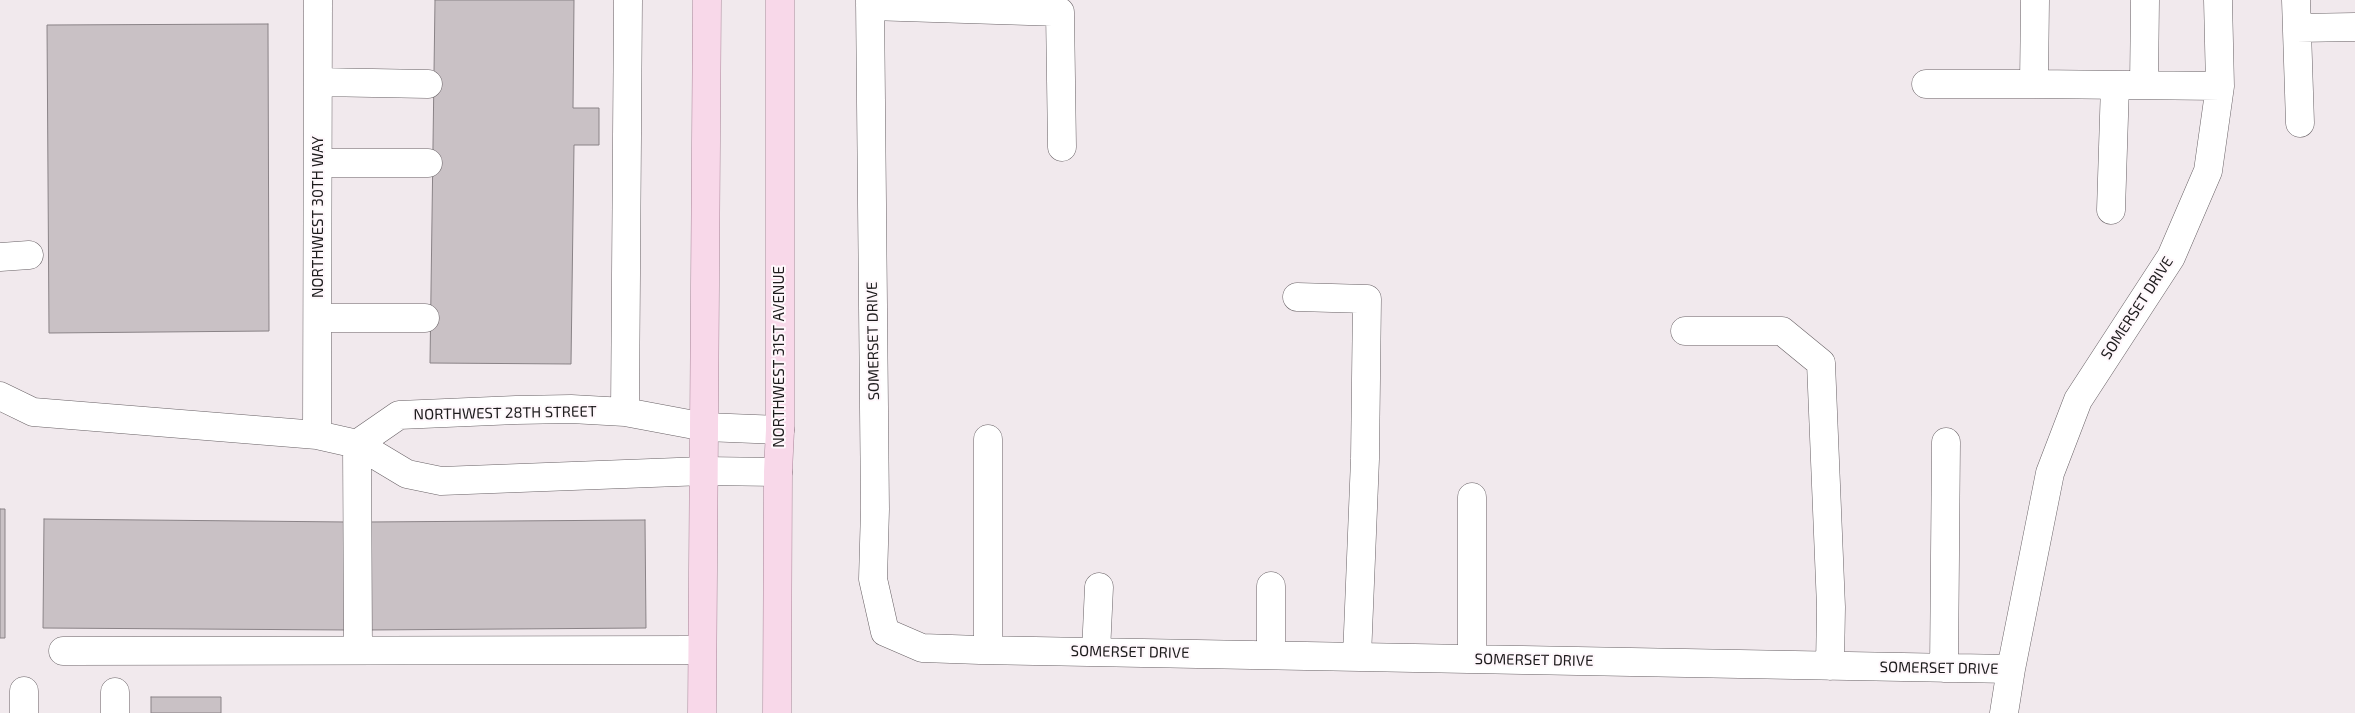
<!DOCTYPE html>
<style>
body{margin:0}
canvas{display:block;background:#f1e9ed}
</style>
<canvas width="2355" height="713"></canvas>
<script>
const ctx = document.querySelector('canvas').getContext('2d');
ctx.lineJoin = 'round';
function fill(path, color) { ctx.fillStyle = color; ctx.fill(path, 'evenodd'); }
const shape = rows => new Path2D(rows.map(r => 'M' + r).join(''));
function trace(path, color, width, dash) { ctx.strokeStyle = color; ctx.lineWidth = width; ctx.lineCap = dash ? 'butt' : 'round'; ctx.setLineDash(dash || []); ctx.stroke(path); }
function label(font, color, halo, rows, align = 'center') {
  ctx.font = font + ' "Exo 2",sans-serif'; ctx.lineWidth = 4; ctx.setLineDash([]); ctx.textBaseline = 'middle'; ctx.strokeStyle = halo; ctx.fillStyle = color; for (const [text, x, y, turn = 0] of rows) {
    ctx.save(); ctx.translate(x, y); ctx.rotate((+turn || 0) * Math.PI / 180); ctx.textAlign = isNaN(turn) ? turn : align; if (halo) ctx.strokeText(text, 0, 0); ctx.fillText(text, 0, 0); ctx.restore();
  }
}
const building = shape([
 [435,0,574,0,573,108,599,108,599,145,574,145,571,364,430,363,435,0],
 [268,24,269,331,49,333,47,25,268,24],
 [0,509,5,509,5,638,0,638,0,509],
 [44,519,347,522,346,630,43,628,44,519],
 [645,520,646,628,368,630,367,522,645,520],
 [151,697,221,697,221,713,151,713,151,697]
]);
const minor = shape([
 [870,0,875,509,873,579,885,632,922,648,980,650,2011,669],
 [2035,0,2034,84,2220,86],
 [2296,0,2300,123],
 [870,6,1060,12,1062,147],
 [2297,28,2355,27],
 [318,82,428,84],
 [1926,84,2034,84],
 [2144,85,2145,0],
 [318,163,428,163],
 [2111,210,2115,85],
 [0,257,29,255],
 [1297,297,1367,299,1365,459,1357,657],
 [318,318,425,318],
 [1685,331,1782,331,1821,363,1831,607,1830,666],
 [0,396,33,412,317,435,357,444,407,474,441,481,704,471,778,472],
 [625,412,628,0],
 [317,435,318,0],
 [357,444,399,415,516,410,571,409,625,412,705,427,780,430],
 [357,444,358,650],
 [1472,497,1472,659],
 [988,650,988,439],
 [63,651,702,650],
 [1096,652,1099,587],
 [1271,655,1271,586],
 [1944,668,1946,442],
 [115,692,115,713],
 [24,713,24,691],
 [2004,713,2011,669,2050,473,2078,400,2171,257,2208,171,2220,86,2218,0]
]);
const major = shape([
 [702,713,707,0],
 [777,713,778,472,780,430,780,0]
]);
const streetNames = [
 ["NORTHWEST 30TH WAY",318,217,-90],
 ["SOMERSET DRIVE",2137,308,-57],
 ["SOMERSET DRIVE",873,341,-91],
 ["NORTHWEST 31ST AVENUE",779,357,-90],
 ["NORTHWEST 28TH STREET",505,413,-1],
 ["SOMERSET DRIVE",1130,652,1],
 ["SOMERSET DRIVE",1534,660,1],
 ["SOMERSET DRIVE",1939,668,1]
];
fill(building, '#c9c1c5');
trace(building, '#8a8387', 1);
trace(minor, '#686165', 29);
trace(major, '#a88598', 29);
trace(minor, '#fff', 28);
trace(major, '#f8d8e9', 28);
label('15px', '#1d1b1c', '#fef7fb', streetNames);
</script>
